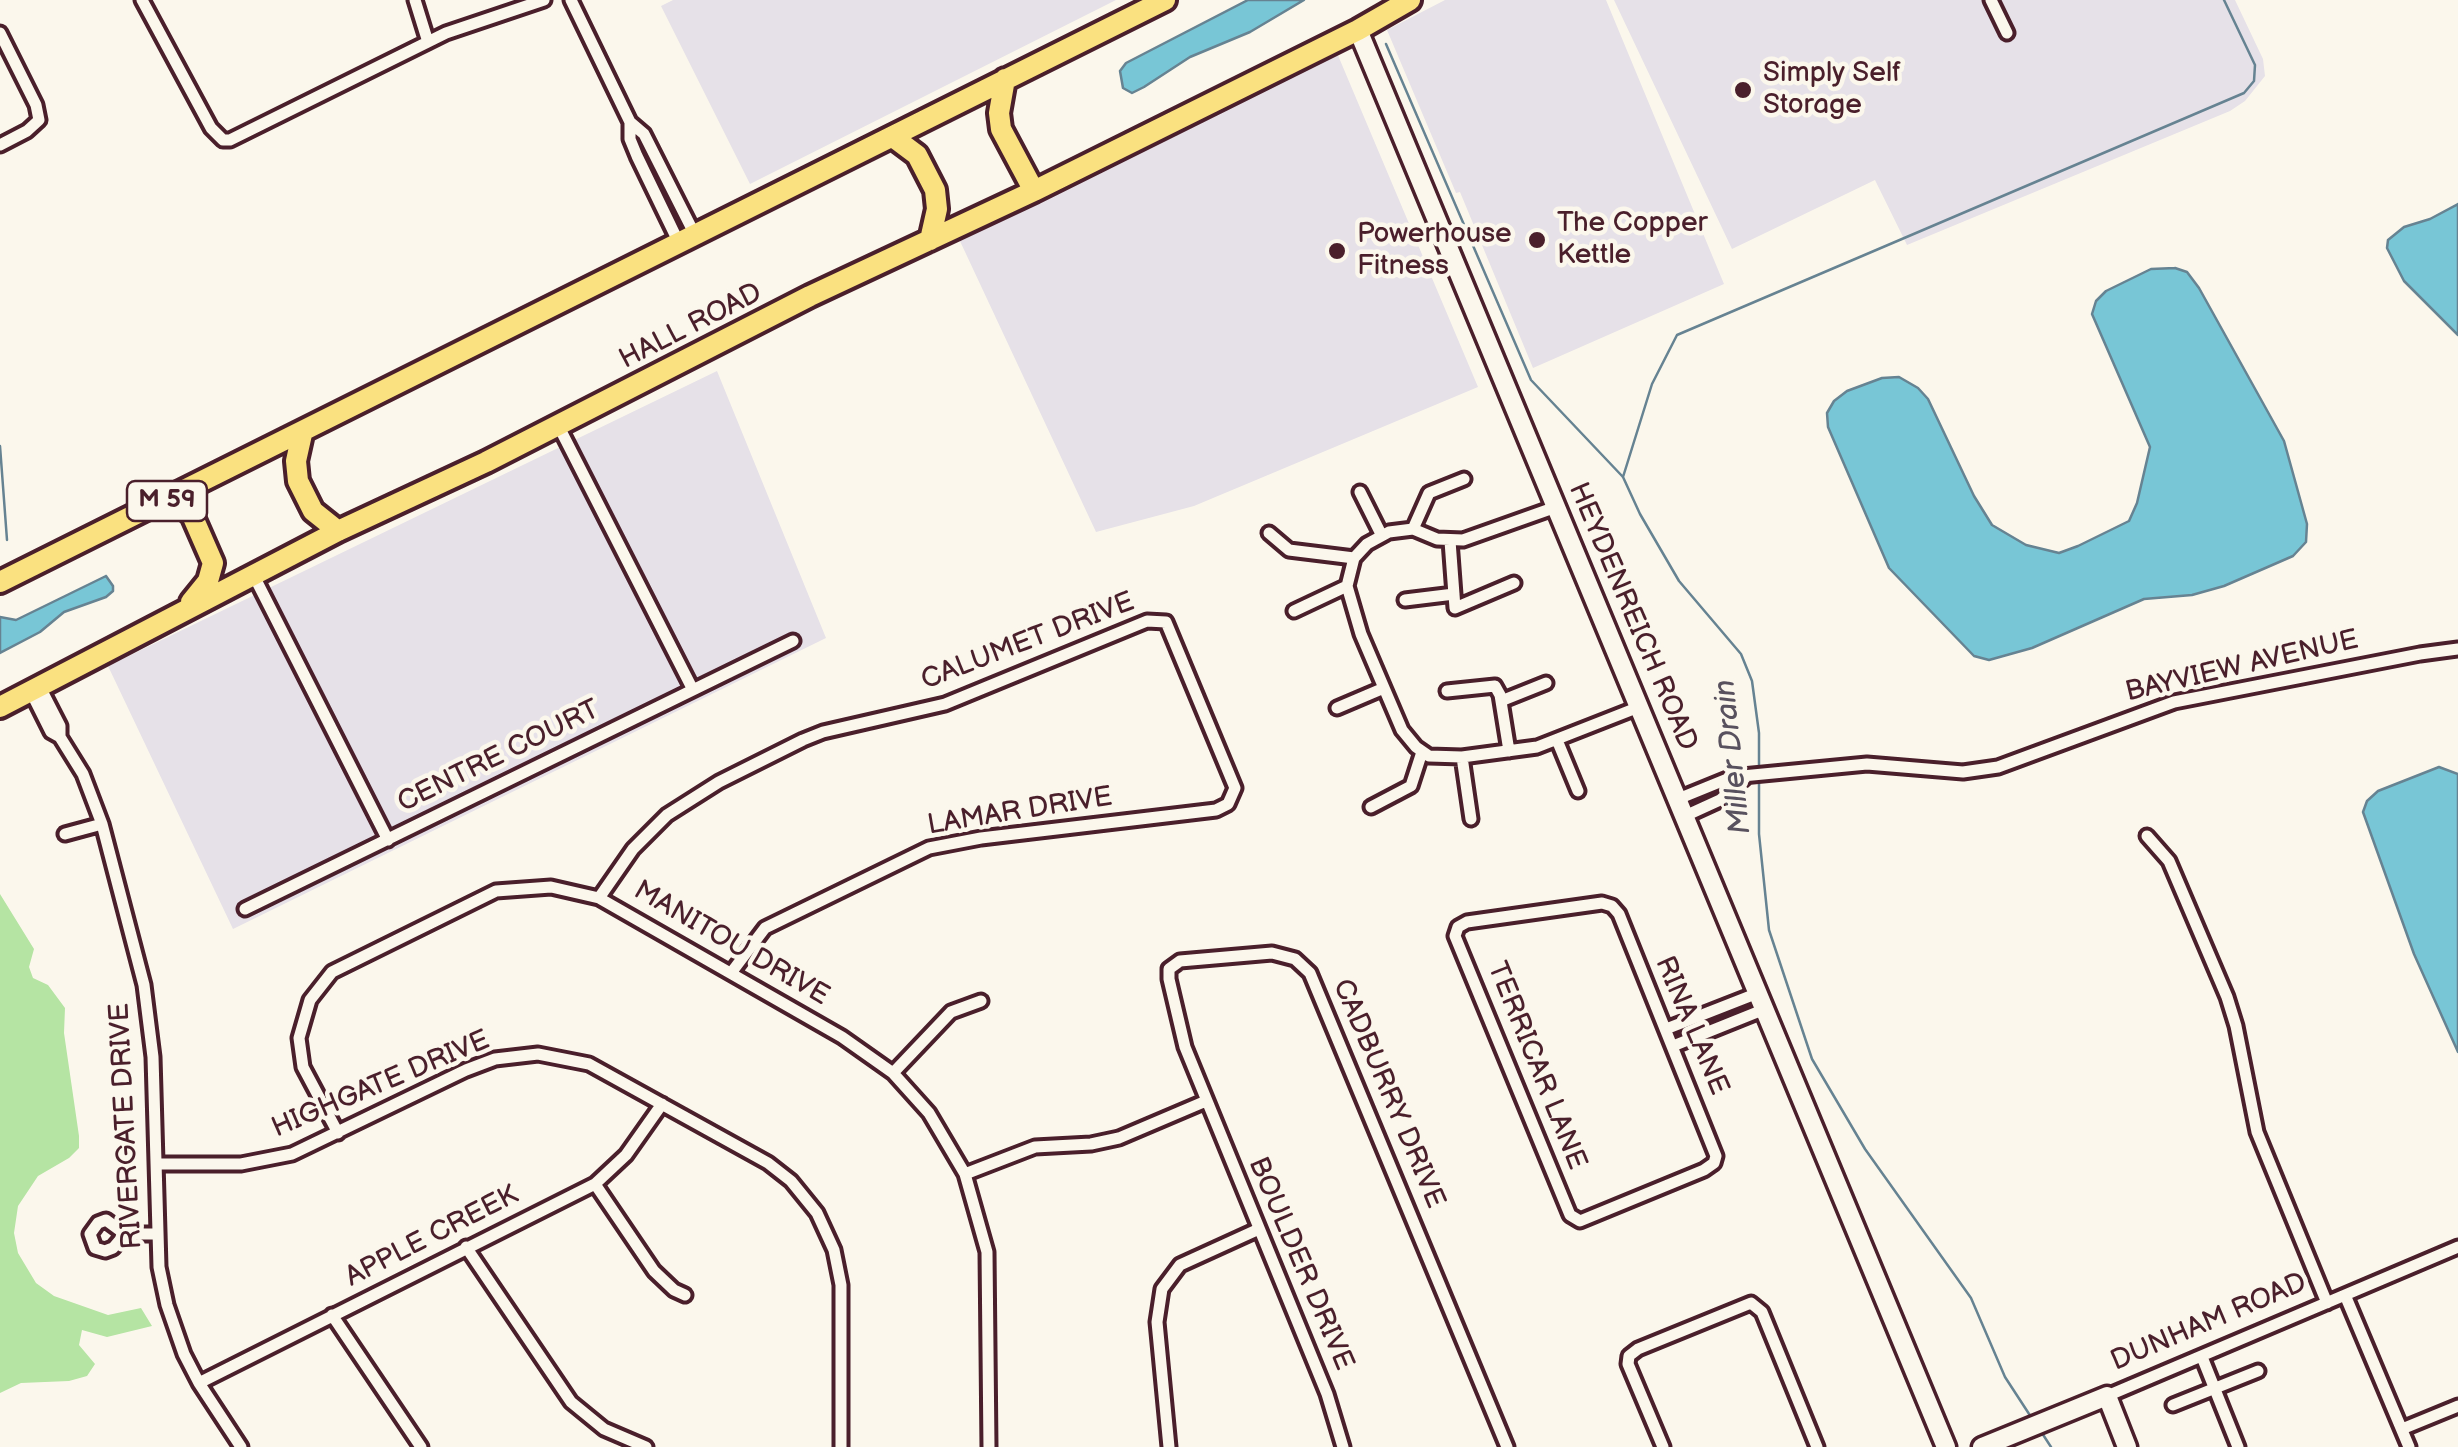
<!DOCTYPE html>
<style>
body{margin:0}
canvas{display:block;background:#fbf7ec}
</style>
<canvas width="2458" height="1447"></canvas>
<script>
const ctx = document.querySelector('canvas').getContext('2d');
ctx.lineJoin = 'round';
function fill(path, color) { ctx.fillStyle = color; ctx.fill(path, 'evenodd'); }
const shape = rows => new Path2D(rows.map(r => 'M' + r).join(''));
function trace(path, color, width, dash) { ctx.strokeStyle = color; ctx.lineWidth = width; ctx.lineCap = dash ? 'butt' : 'round'; ctx.setLineDash(dash || []); ctx.stroke(path); }
function label(font, color, halo, rows, align = 'center') {
  ctx.font = font + ' "Balsamiq Sans",sans-serif'; ctx.lineWidth = 9; ctx.setLineDash([]); ctx.textBaseline = 'middle'; ctx.strokeStyle = halo; ctx.fillStyle = color; for (const [text, x, y, turn = 0] of rows) {
    ctx.save(); ctx.translate(x, y); ctx.rotate((+turn || 0) * Math.PI / 180); ctx.textAlign = isNaN(turn) ? turn : align; if (halo) ctx.strokeText(text, 0, 0); ctx.fillText(text, 0, 0); ctx.restore();
  }
}
const built = shape([
 [673,0,1116,0,750,184,661,6],
 [1445,0,1606,0,1724,284,1533,368,1460,192,1456,193,1387,30],
 [1614,0,2235,0,2263,59,2265,76,2245,101,2230,111,1907,245,1875,180,1732,249],
 [1337,53,1478,387,1194,506,1096,532,959,239,1174,130],
 [717,371,826,638,233,929,108,666]
]);
const green = shape([
 [0,894,34,949,29,967,33,978,48,985,65,1008,64,1033,79,1136,79,1148,69,1158,38,1176,18,1206,14,1233,18,1253,36,1283,54,1296,108,1315,141,1308,152,1326,107,1337,82,1330,79,1345,95,1364,87,1376,69,1381,21,1383,0,1393]
]);
const water = shape([
 [1248,0,1304,0,1250,32,1190,57,1144,87,1132,93,1123,88,1120,71,1126,63,1248,0],
 [2458,204,2458,335,2404,281,2387,248,2388,240,2404,227,2430,219,2458,204],
 [2175,268,2187,272,2199,288,2284,441,2307,524,2306,542,2293,556,2224,586,2192,595,2144,599,2032,648,1989,660,1974,656,1889,568,1828,427,1827,413,1834,401,1847,391,1882,378,1899,377,1918,388,1928,399,1974,496,1992,525,2026,545,2059,553,2078,546,2129,521,2137,503,2150,447,2092,314,2096,301,2106,291,2151,269,2175,268],
 [106,576,113,586,113,591,106,597,64,612,40,632,0,653,0,617,16,620,106,576],
 [2439,767,2458,774,2458,1052,2414,954,2363,812,2367,801,2378,791,2439,767]
]);
const stream = shape([
 [1386,44,1531,380,1623,477,1640,514,1679,581,1741,654,1752,681,1759,733,1759,771],
 [0,446,7,540],
 [1623,477,1652,384,1677,335,2244,93,2254,81,2255,65,2224,0],
 [1759,779,1759,834,1769,930,1812,1059,1865,1149,1971,1298,2005,1377,2033,1420],
 [2040,1430,2051,1447]
]);
const street = shape([
 [142,0,211,128,223,140,230,140,446,33,544,0],
 [415,0,428,42],
 [571,0,630,122,644,134,695,235],
 [1991,0,2007,33],
 [0,33,36,105,39,120,27,131,0,145],
 [630,122,630,139,637,156,679,243],
 [558,425,692,688],
 [1360,492,1381,534],
 [1413,529,1429,493,1464,479],
 [1269,533,1289,550,1354,558,1367,544,1389,532,1413,529,1437,539,1463,540,1556,507],
 [1450,541,1455,608,1514,583],
 [1354,558,1347,586,1361,634,1402,730,1416,747,1429,756,1462,757,1537,747,1639,707],
 [253,574,388,840],
 [1405,600,1454,594],
 [1294,611,1347,586],
 [1447,691,1495,686,1500,695,1509,751],
 [31,692,51,732,60,737,60,726,40,687],
 [1501,701,1546,683],
 [1337,708,1384,688],
 [60,737,83,774,102,824,144,985,153,1057,159,1267,167,1305,184,1354,199,1383,241,1447],
 [1557,740,1578,791],
 [1462,757,1471,819],
 [1678,799,1732,777,1867,764,1963,772,1998,767,2174,702,2420,654,2458,649],
 [1371,807,1411,786,1422,752],
 [1685,816,1720,800,1746,777],
 [65,834,102,824],
 [2147,836,2169,861,2227,997,2236,1026,2257,1132,2327,1303],
 [599,898,633,849,667,815,719,782,803,740,823,732,945,704,1147,621,1166,622,1235,788,1228,804,1216,810,981,838,929,848,765,928,731,973],
 [1602,903,1612,906,1619,914,1716,1156,1714,1163,1704,1170,1580,1221,1570,1215,1455,936,1458,927,1467,922,1602,903],
 [245,909,793,641],
 [1666,1029,1758,993],
 [1673,1046,1765,1009],
 [893,1073,951,1012,981,1001],
 [338,1133,303,1067,299,1038,310,1000,332,972,496,891,551,887,599,898,842,1037,893,1073,929,1113,965,1174,987,1252,989,1447],
 [157,1164,241,1164,292,1154,466,1070,495,1059,538,1054,589,1064,768,1163,791,1181,817,1213,834,1250,841,1285,841,1447],
 [965,1174,1035,1147,1091,1144,1119,1138,1206,1101],
 [595,1184,654,1271,674,1290,685,1295],
 [125,1234,113,1248,105,1251,95,1248,90,1234,98,1223,106,1220,125,1234,157,1234],
 [466,1247,571,1402,604,1429,646,1447],
 [2345,1295,2409,1447],
 [332,1315,421,1447],
 [2202,1357,2238,1447],
 [199,1383,595,1184,626,1155,662,1104],
 [2107,1396,2458,1247],
 [2173,1405,2258,1371],
 [2402,1429,2458,1406],
 [1169,1447,1157,1322,1162,1289,1180,1265,1259,1229],
 [1343,1447,1327,1394,1185,1047,1169,979,1169,969,1180,961,1272,953,1295,959,1310,973,1507,1447],
 [1663,1447,1628,1364,1629,1356,1638,1349,1751,1303,1762,1312,1817,1447]
]);
const secondary = shape([
 [1358,30,1946,1447],
 [1982,1447,2107,1396,2127,1447]
]);
const highway = shape([
 [1005,79,999,113,1001,129,1034,191],
 [893,137,917,155,935,190,937,209,930,240],
 [302,434,296,461,298,481,313,511,338,531],
 [168,500,179,503,192,515,213,563,208,581,191,602],
 [0,582,1165,0],
 [0,707,338,531,486,462,810,296,1034,191,1358,30,1410,0]
]);
const markers = [
 [1743,90,10,"#4a1f2b"],
 [1537,240,10,"#4a1f2b"],
 [1337,251,10,"#4a1f2b"]
];
const shields = [
 [167,501,80]
];
const shieldNames = [
 ["M 59",167,501]
];
const poiNames = [
 ["Simply Self",1763,74],
 ["Storage",1763,106],
 ["The Copper",1557,224],
 ["Kettle",1557,256],
 ["Powerhouse",1357,235],
 ["Fitness",1357,267]
];
const streetNames = [
 ["HALL ROAD",691,327,-27],
 ["HEYDENREICH ROAD",1632,617,67],
 ["CALUMET DRIVE",1028,642,-21],
 ["BAYVIEW AVENUE",2242,667,-13],
 ["CENTRE COURT",499,757,-26],
 ["LAMAR DRIVE",1020,812,-9],
 ["MANITOU DRIVE",731,944,30],
 ["RINA LANE",1691,1026,67],
 ["TERRICAR LANE",1536,1066,68],
 ["HIGHGATE DRIVE",381,1085,-23],
 ["CADBURRY DRIVE",1388,1094,67],
 ["RIVERGATE DRIVE",127,1126,-93],
 ["APPLE CREEK",432,1237,-27],
 ["BOULDER DRIVE",1300,1264,67],
 ["DUNHAM ROAD",2209,1323,-23]
];
const waterNames = [
 ["Miller Drain",1734,757,-96]
];
fill(built, '#e6e1e8');
fill(green, '#b5e4a3');
fill(water, '#78c6d6');
trace(water, '#668392', 2.5);
trace(stream, '#668392', 2.5);
trace(street, '#4a1f2b', 19);
trace(secondary, '#4a1f2b', 25);
trace(highway, '#4a1f2b', 28);
trace(street, '#fbf7ec', 11);
trace(secondary, '#fbf7ec', 18);
trace(highway, '#fae180', 20);
for (const [x, y, r, color] of markers) { const dot = new Path2D(); dot.arc(x, y, r, 0, 2 * Math.PI); ctx.fillStyle = color; ctx.fill(dot); trace(dot, '#fbf7ec', 4); }
for (const [x, y, w] of shields) { const box = new Path2D(); box.roundRect(x - w / 2, y - 20, w, 40, 8); ctx.fillStyle = '#fbf7ec'; ctx.fill(box); trace(box, '#4a1f2b', 2.5); }
label('bold 25px', '#4a1f2b', null, shieldNames);
label('28px', '#4a1f2b', '#fbf7ec', poiNames, 'left');
label('28px', '#4a1f2b', '#fbf7ec', streetNames);
label('italic 30px', '#58515e', '#fbf7ec', waterNames);
</script>
